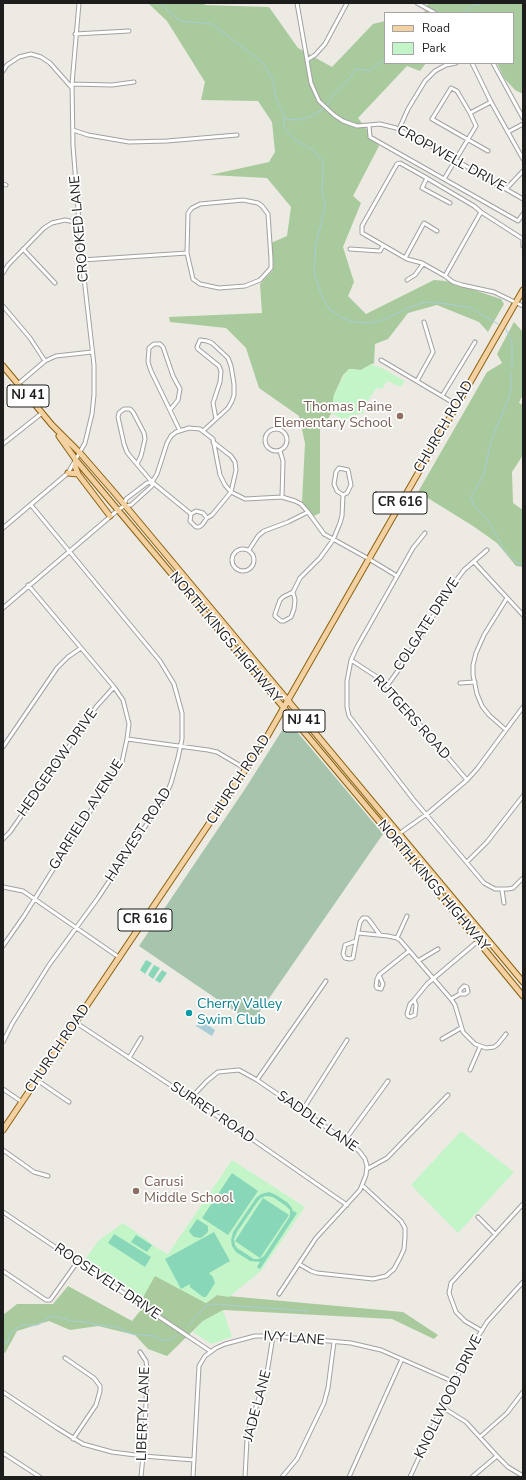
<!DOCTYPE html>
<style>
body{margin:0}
#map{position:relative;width:526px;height:1480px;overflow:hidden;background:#edeae4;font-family:"Nunito Sans",sans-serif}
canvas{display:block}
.frame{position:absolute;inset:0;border:4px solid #1d1d1d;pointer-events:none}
.legend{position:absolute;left:384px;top:12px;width:130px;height:52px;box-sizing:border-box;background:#fff;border:1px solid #a5a5a5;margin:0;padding:5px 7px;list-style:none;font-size:12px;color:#1d1d1d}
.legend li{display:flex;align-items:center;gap:8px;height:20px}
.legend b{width:20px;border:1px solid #a5a5a5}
</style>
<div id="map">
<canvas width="526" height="1480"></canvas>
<div class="frame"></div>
<ul class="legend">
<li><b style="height:5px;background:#f4d1a2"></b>Road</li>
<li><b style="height:11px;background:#c4f5c8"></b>Park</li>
</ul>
</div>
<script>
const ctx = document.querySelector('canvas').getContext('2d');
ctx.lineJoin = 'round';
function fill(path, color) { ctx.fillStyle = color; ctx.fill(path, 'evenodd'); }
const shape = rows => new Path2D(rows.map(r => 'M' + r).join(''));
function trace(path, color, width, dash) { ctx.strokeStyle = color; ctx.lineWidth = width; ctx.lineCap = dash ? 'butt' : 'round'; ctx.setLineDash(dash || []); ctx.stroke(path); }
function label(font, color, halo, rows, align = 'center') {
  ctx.font = font + ' "Nunito Sans",sans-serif'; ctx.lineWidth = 3.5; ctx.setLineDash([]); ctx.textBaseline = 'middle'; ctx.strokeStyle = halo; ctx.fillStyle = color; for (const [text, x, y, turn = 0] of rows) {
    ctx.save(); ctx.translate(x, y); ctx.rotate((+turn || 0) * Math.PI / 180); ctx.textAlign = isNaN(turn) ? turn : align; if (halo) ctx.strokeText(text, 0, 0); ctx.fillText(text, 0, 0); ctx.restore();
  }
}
const forest = shape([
 [148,3,204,3,205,5,269,7,298,48,332,67,373,24,385,21,385,63,426,63,420,71,407,66,358,118,379,146,353,196,361,203,343,247,354,282,348,296,366,314,434,280,446,281,501,299,504,304,488,332,479,322,437,305,408,313,388,339,375,344,374,363,361,370,349,369,343,375,334,395,332,412,324,426,320,424,320,513,314,516,302,502,305,443,299,416,259,388,246,348,226,328,170,322,169,317,262,313,260,284,273,270,271,243,287,236,291,207,267,178,210,175,269,162,275,152,272,122,258,101,201,100,205,82,167,21],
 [428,3,523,3,523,94,515,90,504,78,497,63,513,63,513,13,424,13],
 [514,322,523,332,523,398,521,398,519,403,523,405,523,455,512,472,513,503,523,510,523,567,516,566,497,543,473,526,418,492,487,372,502,363,497,354],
 [154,1275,206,1303,217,1295,403,1312,438,1335,434,1339,392,1319,224,1310,203,1321,167,1356,148,1349,135,1335,98,1326,70,1330,49,1321,17,1331,5,1353,3,1352,3,1315,17,1304,53,1304,68,1286,132,1321,140,1311,142,1299]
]);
const cemetery = shape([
 [288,721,383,834,252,1023,139,946,245,789]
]);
const park = shape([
 [371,364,377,367,378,366,405,381,401,387,387,381,382,389,377,388,373,393,364,407,363,414,351,415,346,421,331,413,334,395,344,375,349,369,361,370],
 [461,1131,514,1172,458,1233,411,1185],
 [232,1160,305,1207,261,1271,229,1297,217,1295,206,1303,155,1276,142,1299,84,1261,98,1241,123,1223,146,1239,155,1247,168,1254],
 [223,1310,232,1337,211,1344,193,1332,203,1321]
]);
const pitch = shape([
 [146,960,152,963,145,974,140,970],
 [154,965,160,968,153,979,148,975],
 [162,970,167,973,160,983,155,980],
 [232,1173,258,1191,228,1235,202,1218],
 [269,1192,276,1195,288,1203,292,1208,293,1212,294,1211,297,1213,260,1269,257,1267,260,1262,250,1261,236,1252,232,1246,231,1240,233,1232,256,1198,261,1194],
 [266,1196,273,1197,286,1206,290,1210,290,1216,264,1256,259,1259,254,1259,237,1248,235,1245,234,1239,237,1232,258,1201,261,1198],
 [263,1198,289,1215,260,1258,235,1241],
 [197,1219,208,1226,208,1232,201,1238,194,1237,191,1234,189,1231],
 [214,1232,230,1261,209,1273,213,1277,215,1283,206,1297,203,1297,190,1287,190,1284,181,1289,165,1259],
 [114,1234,151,1257,145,1267,108,1243],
 [136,1235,152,1245,147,1252,131,1242]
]);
const water = shape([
 [204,1014,212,1019,208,1025,215,1030,212,1036,196,1026]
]);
const stream = shape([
 [160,3,180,21,212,24,263,63,273,80,276,98,284,115,284,126,287,131,294,139,313,150,322,161,323,166,322,191,325,206,316,245,314,272,322,297,330,310,342,318,353,322,371,323,385,319,408,308,423,303,431,302,469,307,498,324],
 [518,3,523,3],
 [463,13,472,6,485,3],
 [285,119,298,120,309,117,320,111,326,107,333,95,349,79,355,70,357,69,369,71,385,59],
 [506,329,512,343,512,367],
 [511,373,511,390,509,397,491,441,484,474,471,497,474,505,489,522,504,550,516,562,523,565],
 [187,1327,205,1307,212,1304,308,1311],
 [3,1344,8,1342,10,1333,22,1325,38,1325,49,1317,55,1316,71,1321,87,1322,97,1325,117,1327,132,1334,154,1336,163,1340,170,1340,177,1335]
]);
const minor = shape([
 [297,3,311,83,319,101,334,115,343,121,357,126,380,124,396,128,431,146,523,199],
 [417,3,435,13],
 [75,34,129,31],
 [307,60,315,55,325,44,347,3],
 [472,63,491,102,523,159],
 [493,63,523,118],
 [3,71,7,65,19,57,31,54,41,57,50,63,72,88],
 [72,84,112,85,134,82],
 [470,113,457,91,451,88,432,119,488,151],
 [369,125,370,137,444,179,476,126,470,113,491,102],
 [399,129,408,109,425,81,435,71,446,65,456,63],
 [73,130,88,135,129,142,167,141,237,135],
 [508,132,523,124],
 [427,178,422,188,450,203],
 [444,179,518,221,523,214],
 [3,184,6,185],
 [506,189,523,171],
 [243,200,258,203,262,206,268,214,271,259,271,268,260,280,245,286,219,288,200,284,193,279,187,253,188,213,192,208,200,204,243,200],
 [481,212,523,239],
 [523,240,523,246],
 [23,249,55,283],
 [350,249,380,251,383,246],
 [405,258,424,223,437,231],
 [82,260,187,253],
 [3,273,8,265,44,228,52,223,65,220,79,223],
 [445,276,422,263,407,259,362,233,362,226,397,164,400,163,425,177,474,206,481,212,445,276,453,282,462,285,494,292,523,306],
 [407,280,415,275,423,264],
 [3,306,30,338,45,361],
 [381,360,457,405],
 [417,381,433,352,424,322],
 [18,384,45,361,56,356,92,352],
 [442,396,475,342],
 [170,410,178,400,180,389,173,376,163,347,160,344,154,344,149,348,148,362,151,371,180,431],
 '265 440a11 11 0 1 1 22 0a11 11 0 1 1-22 0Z',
 [203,431,216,419,213,403,220,382,221,371,219,366,198,349,197,347,200,340,207,341,212,343,228,358,231,366,234,384,234,395,232,401,228,408,216,419],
 [3,444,42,413],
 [280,451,283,461,282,497],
 [137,464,141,456,145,439,144,433,133,412,130,409,124,409,119,413,118,417,124,444,127,452,130,456,152,482,191,514],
 [124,506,126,499,147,483,152,482],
 [207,518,203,513,196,511,191,514,190,521,196,527,199,527,202,525,207,518,212,515,231,492,236,470,235,462,231,456,213,442],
 [3,528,68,473,85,443,92,414,94,395,94,365,82,260,73,146,72,84,79,3],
 [425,533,413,548,357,647,351,660,347,681,347,707,349,716,413,799,484,883,495,889,508,889,513,888,523,878],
 '232 560a11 11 0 1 1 22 0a11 11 0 1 1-22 0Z',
 [249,550,258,536,264,531,288,522,308,512],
 [474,562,523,615],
 [293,592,295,600,294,609,291,617,284,621,281,621,275,616,275,614,280,600,283,597,293,592,300,578,320,558,333,540,340,523,342,516,343,495,347,493,351,485,348,470,339,468,336,472,334,484,337,491,343,495],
 [3,608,118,510,124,506,131,505,152,486,152,482,157,474,167,443,171,436,176,432,189,428,200,429,213,439,220,475,225,485,231,492,245,499,282,497,295,501,301,504,308,512,324,534,369,559,397,576],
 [351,660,377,677,387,686,467,780],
 [460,683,475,682],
 [387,686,402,665,455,582,464,570,487,550],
 [506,730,489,715,482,706,477,694,473,675,473,665,476,653,484,635,507,598],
 [127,739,208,750,217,752,246,769],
 [3,747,57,668,68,657,81,648],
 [393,838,427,814,467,780,477,769,523,707],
 [3,839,10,832,26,809,96,707,114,687],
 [467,862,487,842,523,796],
 [3,887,23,891,120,958],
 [502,890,504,903],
 [358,933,388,936,397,938,400,940,451,999,455,1005,463,1032,475,1044,486,1048,494,1047,498,1044,506,1034],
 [397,938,407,916],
 [356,941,360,922,363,918,367,918,369,920,380,935],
 [356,941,353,958,350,959,345,958,343,954,345,945,356,941],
 [3,946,24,916,69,844,122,762,127,739,129,724,123,700,114,687,28,585],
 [418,961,438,949],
 [379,975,409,951],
 [379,975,383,984,381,989,377,988,376,986,377,979,379,975],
 [464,986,467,987,468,992,465,994,460,994,460,990,464,986],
 [451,999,460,994],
 [414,1000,427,984,484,936],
 [414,1000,416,1005,415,1015,410,1017,408,1016,407,1014,410,1004,414,1000],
 [75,1022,249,1137,347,1205],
 [442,1039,461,1028],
 [3,1042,12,1024,49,965,98,898,166,795,171,783,178,758,182,739,182,713,174,684,160,661,31,505],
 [129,1058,141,1038],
 [470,1070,480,1047],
 [37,1080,69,1102],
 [257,1080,326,981],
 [3,1089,22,1102],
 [190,1099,207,1081,218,1072,239,1070,257,1080,345,1140,359,1151,365,1159,367,1166,366,1175,360,1190,316,1238,279,1294],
 [302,1111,347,1040],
 [345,1140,388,1081],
 [3,1150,34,1172,48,1176],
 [367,1169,387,1158,448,1095],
 [3,1212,210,1351],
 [478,1217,495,1234],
 [299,1264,311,1271,317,1273,373,1279,386,1276,394,1269,400,1258,404,1249,405,1237,405,1228,401,1221,363,1186],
 [3,1271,46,1300,50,1300,51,1299,78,1261],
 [482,1331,465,1321,456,1312,449,1293,451,1283,523,1204],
 [140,1352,146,1361,147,1368,145,1435,141,1477],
 [65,1358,94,1378,100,1386,100,1391,96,1405,73,1439],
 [3,1392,57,1428,83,1444,112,1452,143,1456,194,1460],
 [442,1407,466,1422,497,1456,508,1467,523,1476],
 [480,1437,507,1413,523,1392],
 [3,1453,40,1477],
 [193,1477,199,1366,205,1356,216,1348,225,1344,255,1336,273,1336,351,1343,381,1350,454,1382],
 [245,1477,247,1439,250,1426,267,1373,273,1336],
 [282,1477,297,1459,324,1403,328,1388,334,1342],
 [349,1477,402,1359],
 [410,1477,442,1407,474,1343,487,1322,523,1282],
 [472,1477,497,1456]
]);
const primary = shape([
 [3,366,52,425,80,453,113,491,523,982],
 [59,436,76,460,393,838,523,996],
 [76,460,75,466,78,474,110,516],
 [68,473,78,474],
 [3,1130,264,742,523,290]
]);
const markers = [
 [400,416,4,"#8d6e63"],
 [189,1013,4,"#0f9aa8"],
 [136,1191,4,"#8d6e63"]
];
const shields = [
 [28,396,42],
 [400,503,54],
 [304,721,42],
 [145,920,54]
];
const shieldNames = [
 ["NJ 41",28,396],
 ["CR 616",400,503],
 ["NJ 41",304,721],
 ["CR 616",145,920]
];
const streetNames = [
 ["CROPWELL DRIVE",451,159,29],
 ["CROOKED LANE",80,229,-95],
 ["CHURCH ROAD",444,427,-60],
 ["COLGATE DRIVE",427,625,-57],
 ["NORTH KINGS HIGHWAY",225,638,50],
 ["RUTGERS ROAD",411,718,48],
 ["HEDGEROW DRIVE",58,763,-55],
 ["CHURCH ROAD",239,780,-57],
 ["GARFIELD AVENUE",87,815,-58],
 ["HARVEST ROAD",139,835,-57],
 ["NORTH KINGS HIGHWAY",433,886,50],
 ["CHURCH ROAD",58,1049,-56],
 ["SURREY ROAD",212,1113,34],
 ["SADDLE LANE",317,1122,35],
 ["ROOSEVELT DRIVE",107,1282,34],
 ["IVY LANE",294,1339,4],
 ["KNOLLWOOD DRIVE",449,1397,-64],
 ["JADE LANE",258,1406,-75],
 ["LIBERTY LANE",144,1414,-88]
];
const educationNames = [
 ["Thomas Paine",392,408],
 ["Elementary School",392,424],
 ["Carusi",144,1183,"left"],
 ["Middle School",144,1199,"left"]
];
const cultureNames = [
 ["Cherry Valley",197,1005],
 ["Swim Club",197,1021]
];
fill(forest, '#a9ca9c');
fill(cemetery, '#a7c5ac');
fill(park, '#c4f5c8');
fill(pitch, '#88d7b9');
fill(water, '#a8cdd8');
trace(stream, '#a8cdd8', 1);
trace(minor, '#a1a1a1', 5);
trace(primary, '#8a610c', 7);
trace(minor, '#fff', 3);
trace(primary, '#f4d1a2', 5);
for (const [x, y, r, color] of markers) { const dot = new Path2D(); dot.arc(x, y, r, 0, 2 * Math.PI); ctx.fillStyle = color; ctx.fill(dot); trace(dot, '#fff', 1.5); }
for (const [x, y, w] of shields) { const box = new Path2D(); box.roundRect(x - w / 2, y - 11, w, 22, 3); ctx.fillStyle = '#fff'; ctx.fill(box); trace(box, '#1d1d1d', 1); }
label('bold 13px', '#1d1d1d', null, shieldNames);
label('14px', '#1d1d1d', '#fff', streetNames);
label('14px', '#785e54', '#fff', educationNames, 'right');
label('14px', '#0d838f', '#fff', cultureNames, 'left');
</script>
